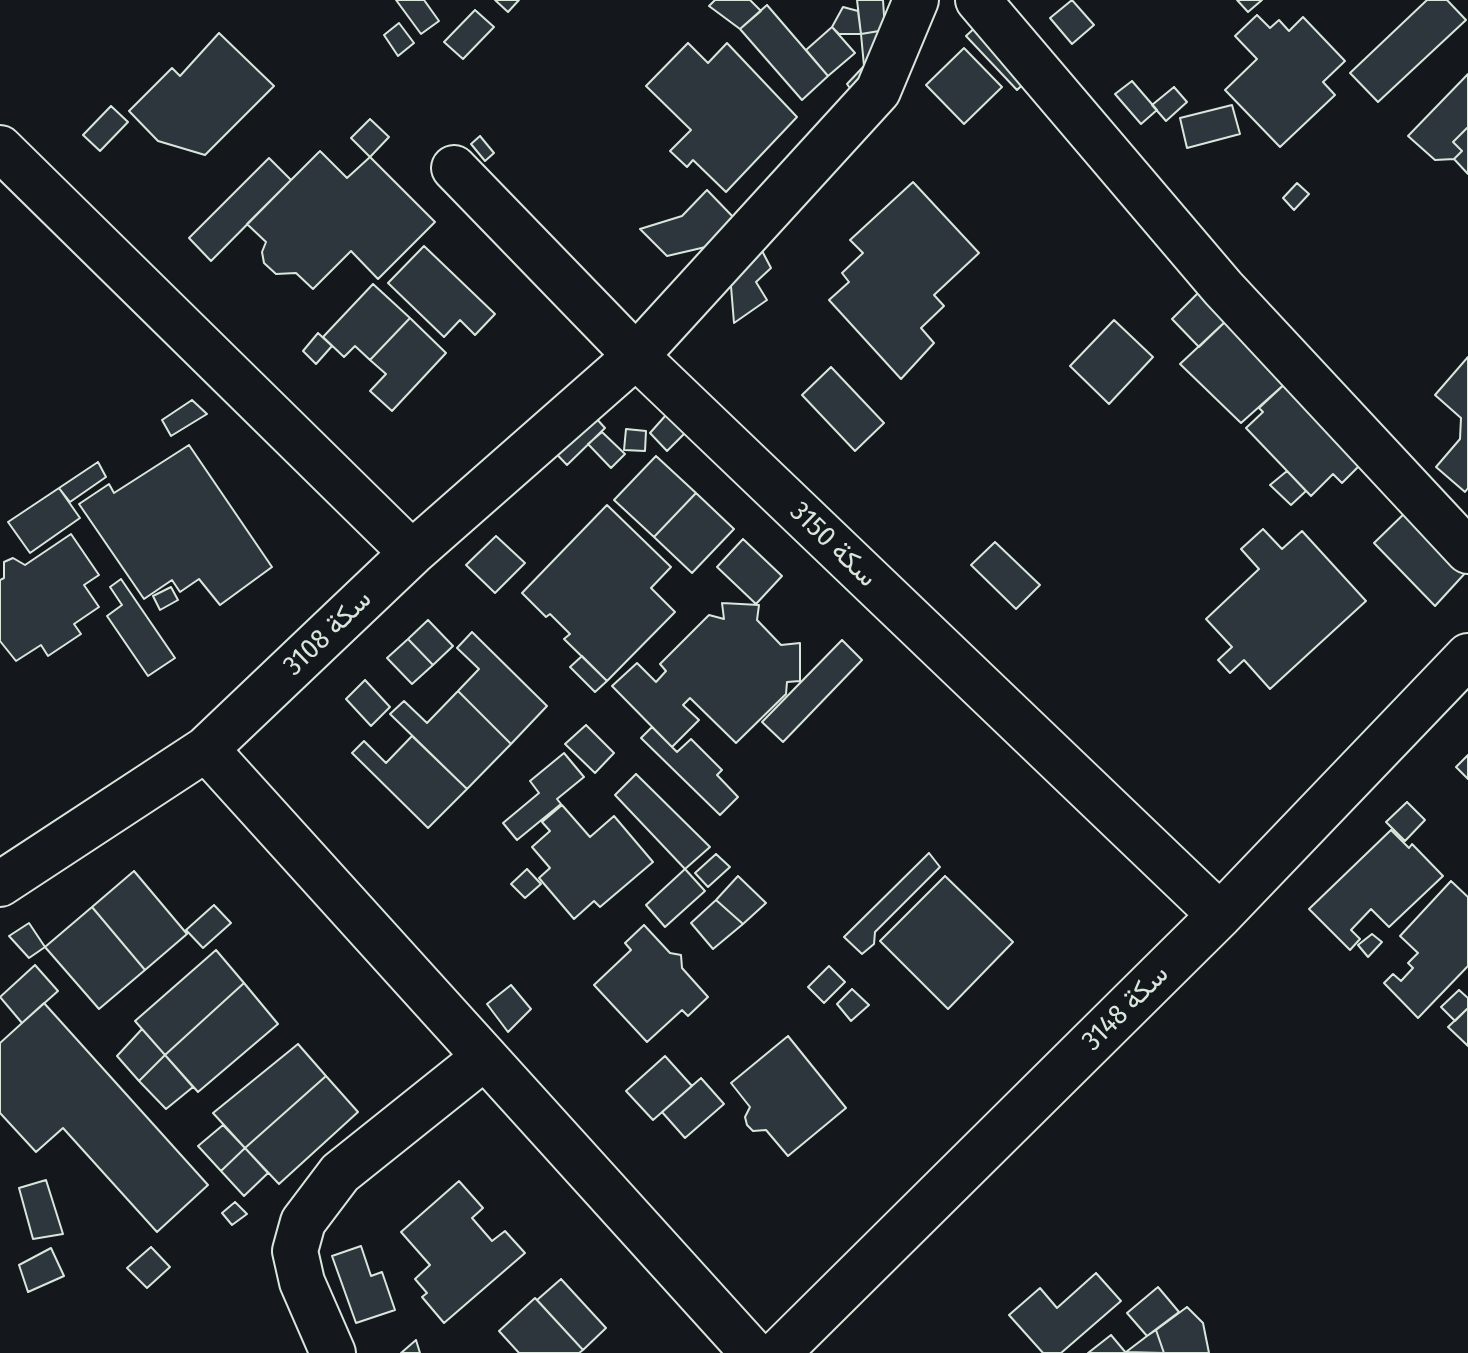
<!DOCTYPE html>
<meta charset="utf-8">
<style>
body{margin:0}
canvas{display:block;background:#14181c}
</style>
<canvas width="1468" height="1353"></canvas>
<script>
const ctx = document.querySelector('canvas').getContext('2d');
ctx.lineJoin = 'round';
function fill(path, color) { ctx.fillStyle = color; ctx.fill(path, 'evenodd'); }
const shape = rows => new Path2D(rows.map(r => 'M' + r).join(''));
function trace(path, color, width, dash) { ctx.strokeStyle = color; ctx.lineWidth = width; ctx.lineCap = dash ? 'butt' : 'round'; ctx.setLineDash(dash || []); ctx.stroke(path); }
function label(font, color, halo, rows, align = 'center') {
  ctx.font = font + ' "Fira Sans Condensed",Vazirmatn,sans-serif'; ctx.lineWidth = 6; ctx.setLineDash([]); ctx.textBaseline = 'middle'; ctx.strokeStyle = halo; ctx.fillStyle = color; for (const [text, x, y, turn = 0] of rows) {
    ctx.save(); ctx.translate(x, y); ctx.rotate((+turn || 0) * Math.PI / 180); ctx.textAlign = isNaN(turn) ? turn : align; if (halo) ctx.strokeText(text, 0, 0); ctx.fillText(text, 0, 0); ctx.restore();
  }
}
const building = shape([
 [396,0,424,0,439,21,421,34,396,0],
 [495,0,519,0,508,12,495,0],
 [715,0,750,0,761,11,740,29,709,6,715,0],
 [857,0,883,0,885,30,861,34,857,0],
 [1072,0,1094,25,1072,44,1050,18,1072,0],
 [1237,0,1262,0,1248,12,1237,0],
 [1427,0,1447,0,1466,20,1378,102,1350,73,1427,0],
 [767,5,828,76,802,100,740,29,767,5],
 [843,7,858,11,861,34,839,34,832,27,843,7],
 [475,10,494,27,463,59,444,42,475,10],
 [1257,15,1270,28,1279,20,1289,31,1303,17,1345,61,1323,82,1335,95,1280,147,1225,90,1257,59,1235,36,1257,15],
 [981,22,1033,75,1017,90,966,36,981,22],
 [399,23,414,43,398,56,384,35,399,23],
 [832,27,855,53,828,76,806,50,832,27],
 [885,30,857,98,847,84,864,66,861,34,885,30],
 [219,33,274,86,205,155,158,141,129,111,172,68,180,76,219,33],
 [688,43,708,63,727,43,797,117,726,192,693,160,687,167,670,151,691,130,646,86,688,43],
 [964,48,1002,87,964,124,926,85,964,48],
 [1468,74,1468,127,1453,142,1462,151,1454,159,1435,160,1408,136,1468,74],
 [1132,81,1157,110,1141,124,1115,94,1132,81],
 [1174,87,1187,102,1166,121,1152,105,1174,87],
 [1232,105,1240,134,1187,148,1180,118,1232,105],
 [111,106,128,122,100,151,83,135,111,106],
 [370,119,389,137,370,157,351,138,370,119],
 [1468,127,1468,174,1454,159,1462,151,1453,142,1468,127],
 [480,136,494,153,485,161,471,144,480,136],
 [320,151,347,178,370,157,435,222,378,279,351,251,313,289,296,273,276,274,264,263,262,252,266,242,247,224,320,151],
 [269,158,291,180,211,261,189,238,269,158],
 [913,182,979,253,934,295,944,306,921,328,934,343,901,379,829,300,849,282,842,273,863,253,850,240,913,182],
 [1297,183,1309,194,1294,210,1283,198,1297,183],
 [707,190,736,220,710,246,667,256,640,229,682,216,707,190],
 [759,245,771,268,756,282,767,300,734,323,730,274,759,245],
 [424,246,495,314,475,335,460,320,444,337,388,283,424,246],
 [373,284,410,318,370,360,355,346,344,357,323,337,373,284],
 [1200,291,1228,319,1199,347,1172,319,1200,291],
 [410,318,446,353,392,411,370,391,386,374,370,360,410,318],
 [1228,319,1288,381,1241,423,1180,364,1228,319],
 [1114,320,1153,357,1109,404,1070,366,1114,320],
 [318,333,332,346,316,364,303,351,318,333],
 [1468,357,1468,488,1465,492,1436,467,1460,439,1461,418,1435,395,1468,357],
 [831,367,884,423,855,451,802,395,831,367],
 [1288,381,1364,461,1342,483,1333,474,1311,496,1246,428,1263,412,1259,408,1288,381],
 [192,400,207,414,171,436,162,420,192,400],
 [584,405,605,428,567,465,546,443,584,405],
 [666,415,685,433,667,451,650,433,666,415],
 [626,429,646,431,645,451,624,450,626,429],
 [602,432,625,454,611,468,588,444,602,432],
 [189,445,272,567,220,605,199,579,180,592,172,580,144,599,79,504,109,484,114,493,189,445],
 [656,456,696,493,654,537,614,500,656,456],
 [98,462,106,477,70,502,59,488,98,462],
 [1287,471,1306,491,1291,505,1270,485,1287,471],
 [59,488,80,518,30,553,8,522,59,488],
 [696,493,734,529,692,573,654,537,696,493],
 [607,505,671,567,651,588,675,612,607,681,564,639,570,634,550,614,546,617,522,593,607,505],
 [1409,509,1468,570,1435,606,1374,543,1409,509],
 [1263,529,1282,549,1302,531,1366,601,1270,689,1244,660,1230,673,1218,660,1232,647,1206,619,1259,569,1241,549,1263,529],
 [71,534,99,575,84,585,99,607,74,624,81,634,48,656,41,645,16,661,0,641,0,580,4,578,4,562,13,558,25,565,71,534],
 [496,536,525,563,495,593,466,565,496,536],
 [743,539,782,576,756,604,717,567,743,539],
 [995,542,1040,585,1016,609,971,565,995,542],
 [121,579,175,658,148,676,107,616,122,605,110,587,121,579],
 [171,587,178,600,160,610,153,596,171,587],
 [722,603,759,605,757,620,781,645,800,643,800,681,787,682,786,694,736,743,690,698,683,705,699,720,672,747,612,686,637,663,656,682,666,671,660,664,709,615,724,619,722,603],
 [428,620,453,646,433,665,408,639,428,620],
 [472,632,547,706,511,744,458,691,479,669,457,648,472,632],
 [408,639,433,665,412,684,387,658,408,639],
 [842,640,862,660,783,742,762,722,842,640],
 [582,656,607,681,595,692,570,667,582,656],
 [365,680,390,707,371,726,346,699,365,680],
 [458,691,511,744,467,789,390,714,404,701,427,723,458,691],
 [586,725,614,753,595,773,565,744,586,725],
 [652,727,677,752,691,739,722,770,717,775,738,797,720,815,641,738,652,727],
 [412,736,467,789,428,828,352,753,364,741,386,763,412,736],
 [564,753,584,777,557,799,561,804,517,840,503,823,539,793,530,781,564,753],
 [1468,755,1468,779,1456,767,1468,755],
 [636,774,710,847,685,869,615,795,636,774],
 [1407,802,1425,820,1405,841,1386,822,1407,802],
 [562,805,590,837,614,816,653,862,600,907,594,901,574,919,539,878,550,868,532,847,550,831,542,822,562,805],
 [1391,830,1409,848,1412,844,1443,876,1389,927,1371,909,1351,930,1360,939,1350,950,1309,909,1391,830],
 [929,853,940,867,875,932,874,944,862,954,844,937,929,853],
 [716,854,730,867,708,887,695,873,716,854],
 [527,869,541,884,525,898,511,884,527,869],
 [685,869,705,891,665,927,646,905,685,869],
 [134,871,187,934,145,970,92,907,134,871],
 [738,876,766,903,743,924,716,900,738,876],
 [945,876,1013,942,948,1009,880,941,945,876],
 [1451,881,1468,897,1468,966,1418,1018,1384,983,1393,974,1401,981,1413,968,1408,963,1418,953,1400,936,1451,881],
 [716,900,743,924,713,949,691,923,716,900],
 [214,905,231,923,203,948,186,930,214,905],
 [92,907,145,970,99,1009,45,947,92,907],
 [29,923,45,947,29,958,9,936,29,923],
 [644,925,670,953,681,955,682,968,708,997,688,1016,682,1010,647,1042,594,985,631,950,625,943,644,925],
 [1372,934,1382,942,1368,957,1358,945,1372,934],
 [216,950,244,983,165,1055,135,1021,216,950],
 [35,965,58,991,22,1023,0,997,35,965],
 [829,966,845,982,824,1003,808,987,829,966],
 [244,983,278,1024,198,1092,165,1055,244,983],
 [511,985,531,1009,508,1032,487,1004,511,985],
 [852,989,869,1005,851,1021,837,1004,852,989],
 [1459,990,1468,998,1468,1008,1455,1021,1441,1007,1459,990],
 [44,1003,208,1185,157,1232,63,1128,36,1152,0,1113,0,1043,44,1003],
 [1468,1008,1468,1046,1448,1027,1468,1008],
 [142,1029,165,1055,139,1081,117,1056,142,1029],
 [788,1036,846,1108,788,1156,766,1130,753,1131,747,1125,745,1117,750,1107,731,1083,788,1036],
 [298,1044,326,1076,245,1148,213,1113,298,1044],
 [165,1055,193,1087,166,1109,139,1081,165,1055],
 [665,1056,692,1086,653,1120,626,1091,665,1056],
 [326,1076,358,1112,279,1184,245,1148,326,1076],
 [701,1078,724,1104,685,1138,662,1112,701,1078],
 [223,1125,245,1148,221,1171,198,1146,223,1125],
 [245,1148,268,1173,244,1196,221,1171,245,1148],
 [46,1180,63,1234,33,1239,19,1188,46,1180],
 [459,1181,483,1208,472,1218,492,1241,505,1231,525,1253,444,1323,422,1297,427,1293,415,1279,430,1265,401,1232,459,1181],
 [235,1202,247,1214,232,1225,222,1213,235,1202],
 [361,1246,371,1276,382,1272,395,1310,356,1323,332,1256,361,1246],
 [151,1247,170,1267,147,1288,127,1268,151,1247],
 [51,1248,64,1276,28,1292,19,1265,51,1248],
 [1096,1273,1121,1301,1061,1353,1043,1353,1009,1315,1040,1288,1057,1308,1096,1273],
 [561,1279,606,1328,583,1350,537,1300,561,1279],
 [1158,1287,1179,1312,1147,1336,1127,1313,1158,1287],
 [535,1298,583,1350,579,1353,519,1353,499,1331,535,1298],
 [1187,1307,1203,1323,1209,1353,1164,1353,1156,1330,1187,1307],
 [1156,1330,1164,1353,1126,1352,1147,1336,1156,1330],
 [1111,1335,1126,1353,1088,1353,1111,1335],
 [416,1340,420,1353,401,1353,416,1340]
]);
const minor = shape([
 [978,0,1223,288,1468,551],
 [0,148,412,553],
 [454,168,636,356,1220,915],
 [206,749,753,1353],
 [0,884,206,749,412,553,636,356,878,91,916,0],
 [333,1353,302,1282,295,1251,303,1222,340,1173,485,1057],
 [778,1353,1220,915,1468,656]
]);
const streetNames = [
 ["سكة 3150",833,545,44],
 ["سكة 3108",328,633,-44],
 ["سكة 3148",1126,1008,-45]
];
fill(building, '#2c363c');
trace(building, '#d8e6dc', 2);
trace(minor, '#d8e6dc', 48);
trace(minor, '#14181c', 44);
label('28px', '#d8e6dc', '#14181c', streetNames);
</script>
